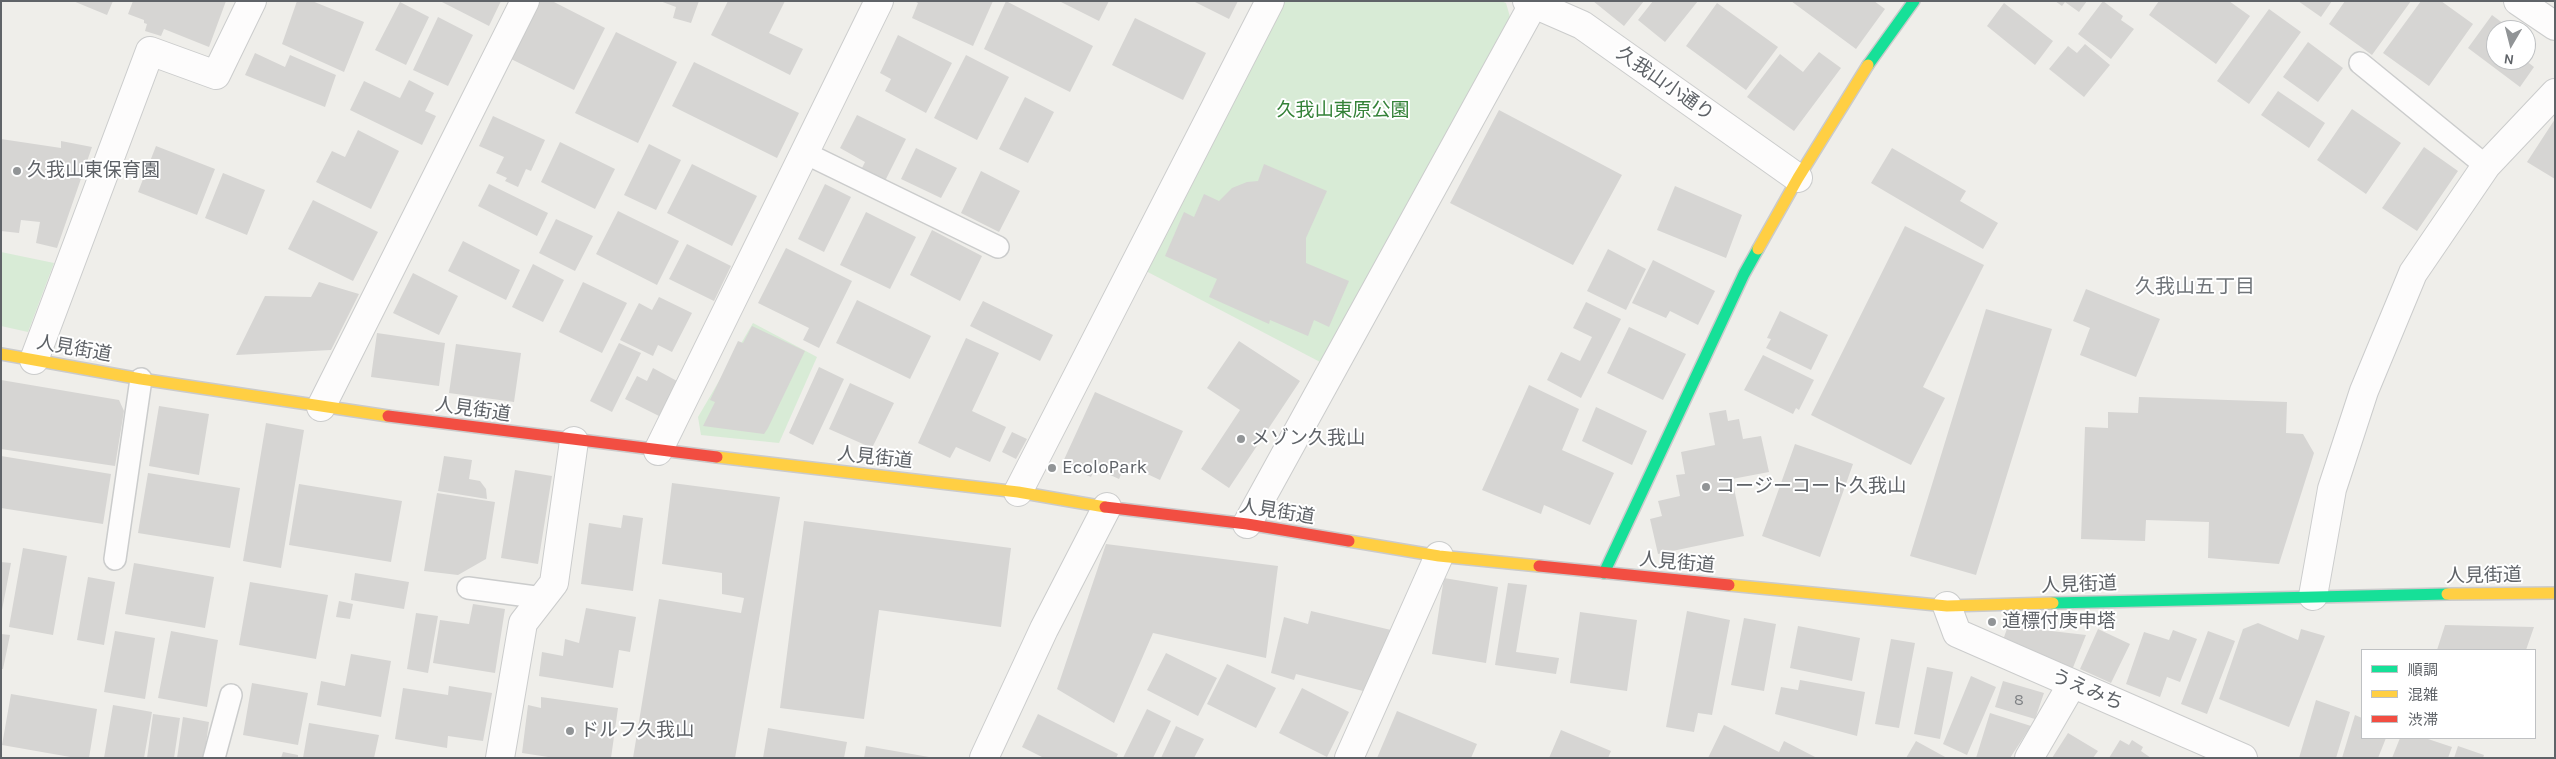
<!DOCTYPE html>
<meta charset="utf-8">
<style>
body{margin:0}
#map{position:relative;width:2556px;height:759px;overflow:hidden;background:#efeeea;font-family:Karla,"Noto Sans JP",sans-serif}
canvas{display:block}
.frame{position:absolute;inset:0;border:2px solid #5f6368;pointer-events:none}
.legend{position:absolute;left:2361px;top:649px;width:175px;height:90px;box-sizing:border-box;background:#fff;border:1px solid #bfc1c3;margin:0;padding:6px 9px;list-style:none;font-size:15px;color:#5f6368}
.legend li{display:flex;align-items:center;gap:10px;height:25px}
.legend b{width:25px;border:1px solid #bfc1c3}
.north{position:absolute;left:2486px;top:20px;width:50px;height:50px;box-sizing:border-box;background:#fff;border:1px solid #bfc1c3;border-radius:50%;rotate:188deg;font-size:14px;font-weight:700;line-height:20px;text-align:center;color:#5f6368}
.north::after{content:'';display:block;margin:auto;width:18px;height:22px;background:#919496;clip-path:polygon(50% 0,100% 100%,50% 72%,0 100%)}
</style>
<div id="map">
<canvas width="2556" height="759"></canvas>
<div class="frame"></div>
<ul class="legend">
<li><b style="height:6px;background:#16e098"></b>順調</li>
<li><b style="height:6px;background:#ffcf43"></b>混雑</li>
<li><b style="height:6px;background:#f24e42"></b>渋滞</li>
</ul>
<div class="north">N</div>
</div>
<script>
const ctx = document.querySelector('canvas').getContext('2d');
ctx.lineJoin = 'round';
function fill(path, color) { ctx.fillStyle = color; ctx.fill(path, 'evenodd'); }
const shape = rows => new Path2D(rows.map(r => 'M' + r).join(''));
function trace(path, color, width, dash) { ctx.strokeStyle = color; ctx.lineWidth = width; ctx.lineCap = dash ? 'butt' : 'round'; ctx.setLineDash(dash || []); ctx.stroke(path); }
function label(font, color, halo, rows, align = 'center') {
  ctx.font = font + ' Karla,"Noto Sans JP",sans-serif'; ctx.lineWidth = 4; ctx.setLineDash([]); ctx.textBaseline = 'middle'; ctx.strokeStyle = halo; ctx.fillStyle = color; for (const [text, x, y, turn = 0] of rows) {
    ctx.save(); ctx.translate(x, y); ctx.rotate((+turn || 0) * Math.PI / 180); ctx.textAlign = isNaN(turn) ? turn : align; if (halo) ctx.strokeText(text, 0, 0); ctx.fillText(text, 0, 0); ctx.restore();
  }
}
const green = shape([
 [1283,1,1501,1,1506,3,1512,24,1322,363,1142,269],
 [1,252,54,263,28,332,1,326],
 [753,323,817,357,779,443,701,435,698,417]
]);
const building = shape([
 [73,1,113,1,107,15],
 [133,1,226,1,209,47,164,29,161,36,145,31,147,24,144,23,144,20,128,14],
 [297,1,312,1,364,22,344,72,282,44],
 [440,1,501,1,489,26],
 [539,1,552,1,605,28,574,90,511,59],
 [660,1,699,1,691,23,673,18,676,7],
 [728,1,785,1,769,33,803,49,790,75,711,35],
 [914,1,993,1,973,46,912,18,918,3],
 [1006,1,1093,46,1070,92,984,49],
 [1059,1,1109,1,1099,21],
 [1193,1,1238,1,1229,19],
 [1593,1,1644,1,1624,26],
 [1653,1,1698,1,1665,42,1638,20],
 [1791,1,1874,1,1885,9,1856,49],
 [2055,1,2087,1,2079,12,2065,2,2062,6],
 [2103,1,2123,16,2121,20,2134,29,2111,59,2078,34],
 [2159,1,2229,1,2250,16,2216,64,2149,15],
 [2298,1,2332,1,2321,17],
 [2345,1,2411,1,2372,55,2329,24],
 [2421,1,2441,1,2473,24,2429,86,2383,53],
 [400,2,429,17,406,65,375,50],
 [1717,3,1778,47,1746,90,1686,46],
 [2004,3,2053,41,2035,65,1987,26],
 [2269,9,2301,32,2249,104,2217,81],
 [2492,15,2512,30,2496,30,2496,60,2525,60,2534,67,2520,87,2468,48],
 [438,17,473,35,448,86,413,70],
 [1135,18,1206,53,1183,100,1112,65],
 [616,32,677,62,638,143,575,113],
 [898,35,952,63,926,113,885,91,891,79,880,73],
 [2308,42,2343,68,2318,102,2283,77],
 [2085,44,2110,65,2084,97,2049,69,2068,46,2077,53],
 [1819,52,1841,68,1794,131,1747,97,1780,54,1803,72],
 [255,53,285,67,290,55,336,75,325,107,245,75],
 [966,55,1009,77,977,140,934,118],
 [694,62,799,113,777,158,672,106],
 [409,80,434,93,425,111,436,116,422,145,350,110,364,81,400,98],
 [2278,91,2325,123,2309,148,2261,115],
 [1025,97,1054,112,1028,163,999,149],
 [2352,109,2401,143,2366,194,2317,160],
 [1499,110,1622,175,1573,265,1450,203],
 [857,115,906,139,885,181,861,170,865,162,840,148],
 [493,116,545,140,531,171,526,169,518,187,505,181,507,178,496,173,504,157,479,146],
 [2555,119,2555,179,2527,162],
 [358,130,399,151,371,209,316,182,332,151,345,157],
 [1,139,61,148,61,141,92,147,57,248,36,243,40,222,21,220,19,233,1,231],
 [560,142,615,169,595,209,541,182],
 [649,144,681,160,656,210,624,195],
 [156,146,215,169,197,215,138,192],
 [2424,147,2458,171,2417,231,2382,208],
 [916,148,957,168,941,198,901,179],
 [1892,148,1966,191,1960,201,1998,223,1983,249,1871,183],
 [692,164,757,196,732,246,667,213],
 [1264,164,1327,191,1306,238,1306,263,1349,281,1329,327,1314,320,1308,336,1270,320,1269,324,1209,297,1217,279,1165,256,1184,212,1194,217,1204,194,1219,201,1232,188,1247,182,1258,181],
 [981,171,1020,191,999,232,961,213],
 [223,173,265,190,247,235,205,218],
 [489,184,548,213,537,236,478,206],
 [825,184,851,197,824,252,798,239],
 [1675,186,1742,215,1726,258,1657,230],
 [313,200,378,232,353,281,288,249],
 [618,211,679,241,657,285,596,254],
 [866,212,916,237,890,289,840,265],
 [556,219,593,236,575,271,539,253],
 [1905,226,1984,265,1923,387,1945,398,1911,465,1811,415],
 [932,230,982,256,960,301,910,275],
 [463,241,520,270,506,300,448,271],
 [687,244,731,266,714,301,669,279],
 [786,248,852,281,819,348,803,340,809,328,758,303],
 [1608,249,1646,269,1626,310,1587,291],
 [1653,260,1715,291,1698,325,1670,311,1666,318,1632,303],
 [533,264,564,280,543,322,512,307],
 [413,273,458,296,439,335,393,313],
 [319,282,359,294,331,350,236,355,265,296,311,297],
 [583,282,627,303,602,353,559,332],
 [2086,289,2160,319,2136,377,2080,355,2090,328,2073,321],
 [659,297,692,313,672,352,658,345,653,356,620,340,639,303,652,310],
 [857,300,931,336,910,379,836,343],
 [983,301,1053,335,1040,361,970,326],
 [1586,302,1621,319,1581,398,1547,380,1561,352,1580,361,1592,337,1573,328],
 [1986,309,2052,329,1976,575,1910,556],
 [1780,311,1828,335,1811,370,1766,348,1771,339,1767,338],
 [752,326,805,351,768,428,764,434,703,426,715,402,710,400,738,341,743,343],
 [1629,327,1686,354,1663,400,1607,373],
 [377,333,445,343,439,386,371,377],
 [966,338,999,353,972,411,1006,427,990,462,956,447,950,458,918,443],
 [1239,341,1300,381,1229,488,1201,469,1240,410,1207,388],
 [619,343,641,353,612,412,590,401],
 [456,344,521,353,514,402,449,393],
 [1763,355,1814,380,1799,410,1796,408,1793,414,1744,390],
 [819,367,844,379,813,445,789,433],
 [653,368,677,381,659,416,625,399,637,376,647,381],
 [1,380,119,400,124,411,115,466,1,449],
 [850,383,894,403,872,448,829,429],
 [1529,385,1579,409,1562,450,1614,473,1590,525,1544,505,1541,514,1482,490],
 [1095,392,1183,431,1160,480,1126,464,1119,479,1095,468,1091,477,1062,464],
 [2139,397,2287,402,2286,433,2303,434,2314,453,2279,564,2208,558,2209,522,2146,520,2145,541,2081,539,2085,427,2108,428,2108,412,2138,413],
 [159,406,209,414,199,475,149,466],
 [1596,407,1647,431,1632,465,1582,441],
 [1726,410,1728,421,1739,419,1743,439,1761,436,1769,472,1732,479,1744,536,1658,554,1650,519,1662,516,1658,501,1680,496,1676,475,1685,474,1681,452,1715,445,1709,413],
 [266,423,304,430,281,568,243,561],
 [1012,432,1027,439,1016,459,1002,452],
 [1795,444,1853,464,1820,557,1762,536],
 [1,456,111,474,103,524,1,508],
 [444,456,472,460,469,479,480,481,486,489,487,499,438,491],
 [515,470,552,476,538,564,501,558],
 [148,473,240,488,230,548,138,533],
 [672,483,780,497,735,758,633,758,659,599,741,613,744,598,722,594,722,573,662,564],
 [299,484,402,501,391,562,289,545],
 [437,493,495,502,486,559,458,575,424,571],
 [623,515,643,518,633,591,581,584,589,523,621,528],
 [804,521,1011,548,1001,627,879,610,864,719,780,708],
 [1106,544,1278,566,1266,658,1153,633,1114,723,1057,689],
 [23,548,67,556,53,635,9,627],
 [1,562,11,563,2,610,1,610],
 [134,563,214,577,205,628,125,614],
 [355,573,409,582,404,609,351,600],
 [88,577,115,582,104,645,77,640],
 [1444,578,1498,587,1486,663,1432,654],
 [250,582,328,595,316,659,239,645],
 [1508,583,1527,585,1516,652,1559,658,1556,674,1495,665],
 [339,601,353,604,350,619,336,617],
 [473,604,505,609,495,673,433,663,440,620,469,624],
 [586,608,636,617,630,652,619,650,613,688,539,676,542,652,563,656,565,639,579,643],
 [1311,611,1391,630,1363,691,1296,674,1294,680,1271,673,1284,617,1308,624],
 [1687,611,1730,620,1712,715,1698,713,1694,732,1666,727],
 [1580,612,1637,620,1627,691,1570,683],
 [416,613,438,616,428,673,407,669],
 [1744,618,1776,624,1764,691,1731,685],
 [2258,623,2298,640,2301,629,2325,636,2289,727,2219,699,2243,629],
 [2445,625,2534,627,2526,650,2437,650],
 [1798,626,1860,638,1852,681,1790,668],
 [2008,626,2086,635,2072,670,2003,640],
 [2098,629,2130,644,2111,683,2080,669],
 [2173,630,2197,639,2180,682,2167,677,2160,697,2126,684,2144,632,2169,640],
 [115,631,155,638,145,699,104,692],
 [171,631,218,640,207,707,158,698],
 [2208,631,2235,641,2207,714,2181,704],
 [1,634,10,635,3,669,1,669],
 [1891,639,1915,643,1899,728,1875,724],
 [1166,653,1217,678,1198,716,1147,690],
 [351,654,391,661,381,717,317,705,321,681,345,686],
 [1227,664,1276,688,1256,728,1207,704],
 [1927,667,1953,672,1940,739,1914,734],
 [1971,676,1996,687,1967,755,1943,744],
 [1800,680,1865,692,1857,736,1775,714,1781,687,1798,690],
 [2003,681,2044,693,2035,719,1995,707],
 [252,683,308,693,298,745,243,735],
 [449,686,492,693,483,741,448,736,447,748,395,739,403,688,448,695],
 [1302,688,1349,712,1327,757,1279,733],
 [11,694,97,709,89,758,76,758,2,745],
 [541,697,618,708,611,758,555,758,522,753,528,705,541,708],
 [2316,700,2350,712,2336,758,2299,758],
 [113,705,152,712,144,758,104,758],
 [1147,709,1171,721,1153,758,1123,758],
 [1397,711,1477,744,1471,758,1377,758],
 [1990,713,2031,726,2010,758,1976,758],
 [153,714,180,718,174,758,147,758],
 [1038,714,1118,754,1116,758,1044,758,1022,747],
 [2355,715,2362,718,2362,738,2386,738,2378,758,2342,758],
 [183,717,209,722,204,758,177,758],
 [309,723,379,735,374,758,303,758],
 [1724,725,1779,752,1784,741,1817,758,1708,758],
 [1176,726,1204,739,1194,758,1161,758],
 [768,728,847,742,844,758,763,758],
 [1561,730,1611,751,1608,758,1549,758],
 [2068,733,2098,751,2093,758,2052,758],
 [2400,738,2425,738,2452,747,2448,758,2392,758],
 [2120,740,2129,745,2132,740,2143,747,2141,751,2151,758,2109,758],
 [1916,741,1947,758,1906,758],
 [866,746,929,757,929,758,864,758],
 [2458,746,2484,755,2483,758,2454,758],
 [283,752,298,755,298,758,281,758]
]);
const lane = shape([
 [2360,63,2486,166],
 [805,153,998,247],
 [115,559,141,379],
 [468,588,543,598],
 [214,758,231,695]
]);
const street = shape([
 [1527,1,1582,25,1798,178],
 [2518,1,2555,26],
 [34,360,150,51,216,75,252,1],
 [321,407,525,1],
 [658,451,879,1],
 [1018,492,1270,1],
 [1247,524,1535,1],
 [2313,596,2332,489,2364,391,2413,273,2486,166,2555,93],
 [1947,606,1957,633,2243,758],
 [500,758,523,623,554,583,574,441],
 [984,758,1044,629,1107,507],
 [1349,758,1439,556],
 [2029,758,2072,684]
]);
const fast = shape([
 [1868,65,1914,1],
 [1604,573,1744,274,1758,249],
 [2053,603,2447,594]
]);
const slow = shape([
 [1758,249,1798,178,1868,65],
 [1,354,141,379,388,416],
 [717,457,1018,492,1105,507],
 [1349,541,1439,556,1539,566],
 [1729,585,1947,606,2053,603],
 [2447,594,2555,593]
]);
const jam = shape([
 [388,416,717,457],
 [1105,507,1247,524,1349,541],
 [1539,566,1729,585]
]);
const markers = [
 [17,171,5,"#919496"],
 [1241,439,5,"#919496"],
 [1052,468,5,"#919496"],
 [1706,487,5,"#919496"],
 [1992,622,5,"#919496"],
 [570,731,5,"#919496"]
];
const numberNames = [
 ["8",2019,700]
];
const streetNames = [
 ["久我山小通り",1665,84,35],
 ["人見街道",74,349,10],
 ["人見街道",473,410,8],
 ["人見街道",875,458,6],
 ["人見街道",1277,512,9],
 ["人見街道",1677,563,5],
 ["人見街道",2484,576,-1],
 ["人見街道",2079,585,-2],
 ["うえみち",2087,690,23]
];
const parkNames = [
 ["久我山東原公園",1343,111]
];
const poiNames = [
 ["久我山東保育園",27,171],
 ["メゾン久我山",1251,439],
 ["EcoloPark",1062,468],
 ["コージーコート久我山",1716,487],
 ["道標付庚申塔",2002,622],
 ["ドルフ久我山",580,731]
];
const neighbourhoodNames = [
 ["久我山五丁目",2195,287]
];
fill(green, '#d8ebd6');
fill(building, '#d6d5d3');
trace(lane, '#cbcccc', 24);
trace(street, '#cbcccc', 30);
trace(fast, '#cacacb', 14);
trace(slow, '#cacacb', 14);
trace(jam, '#cacacb', 14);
trace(lane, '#fdfcfc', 21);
trace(street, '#fdfcfc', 28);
trace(fast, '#16e098', 11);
trace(slow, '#ffcf43', 11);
trace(jam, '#f24e42', 11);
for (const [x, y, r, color] of markers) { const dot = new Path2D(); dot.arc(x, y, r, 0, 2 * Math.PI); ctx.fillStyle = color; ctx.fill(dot); trace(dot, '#fff', 2); }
label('16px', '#7e8184', null, numberNames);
label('19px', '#5f6368', '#fff', streetNames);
label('19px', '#348238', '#fff', parkNames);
label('19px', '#5f6368', '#fff', poiNames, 'left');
label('20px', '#70757a', '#fff', neighbourhoodNames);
</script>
